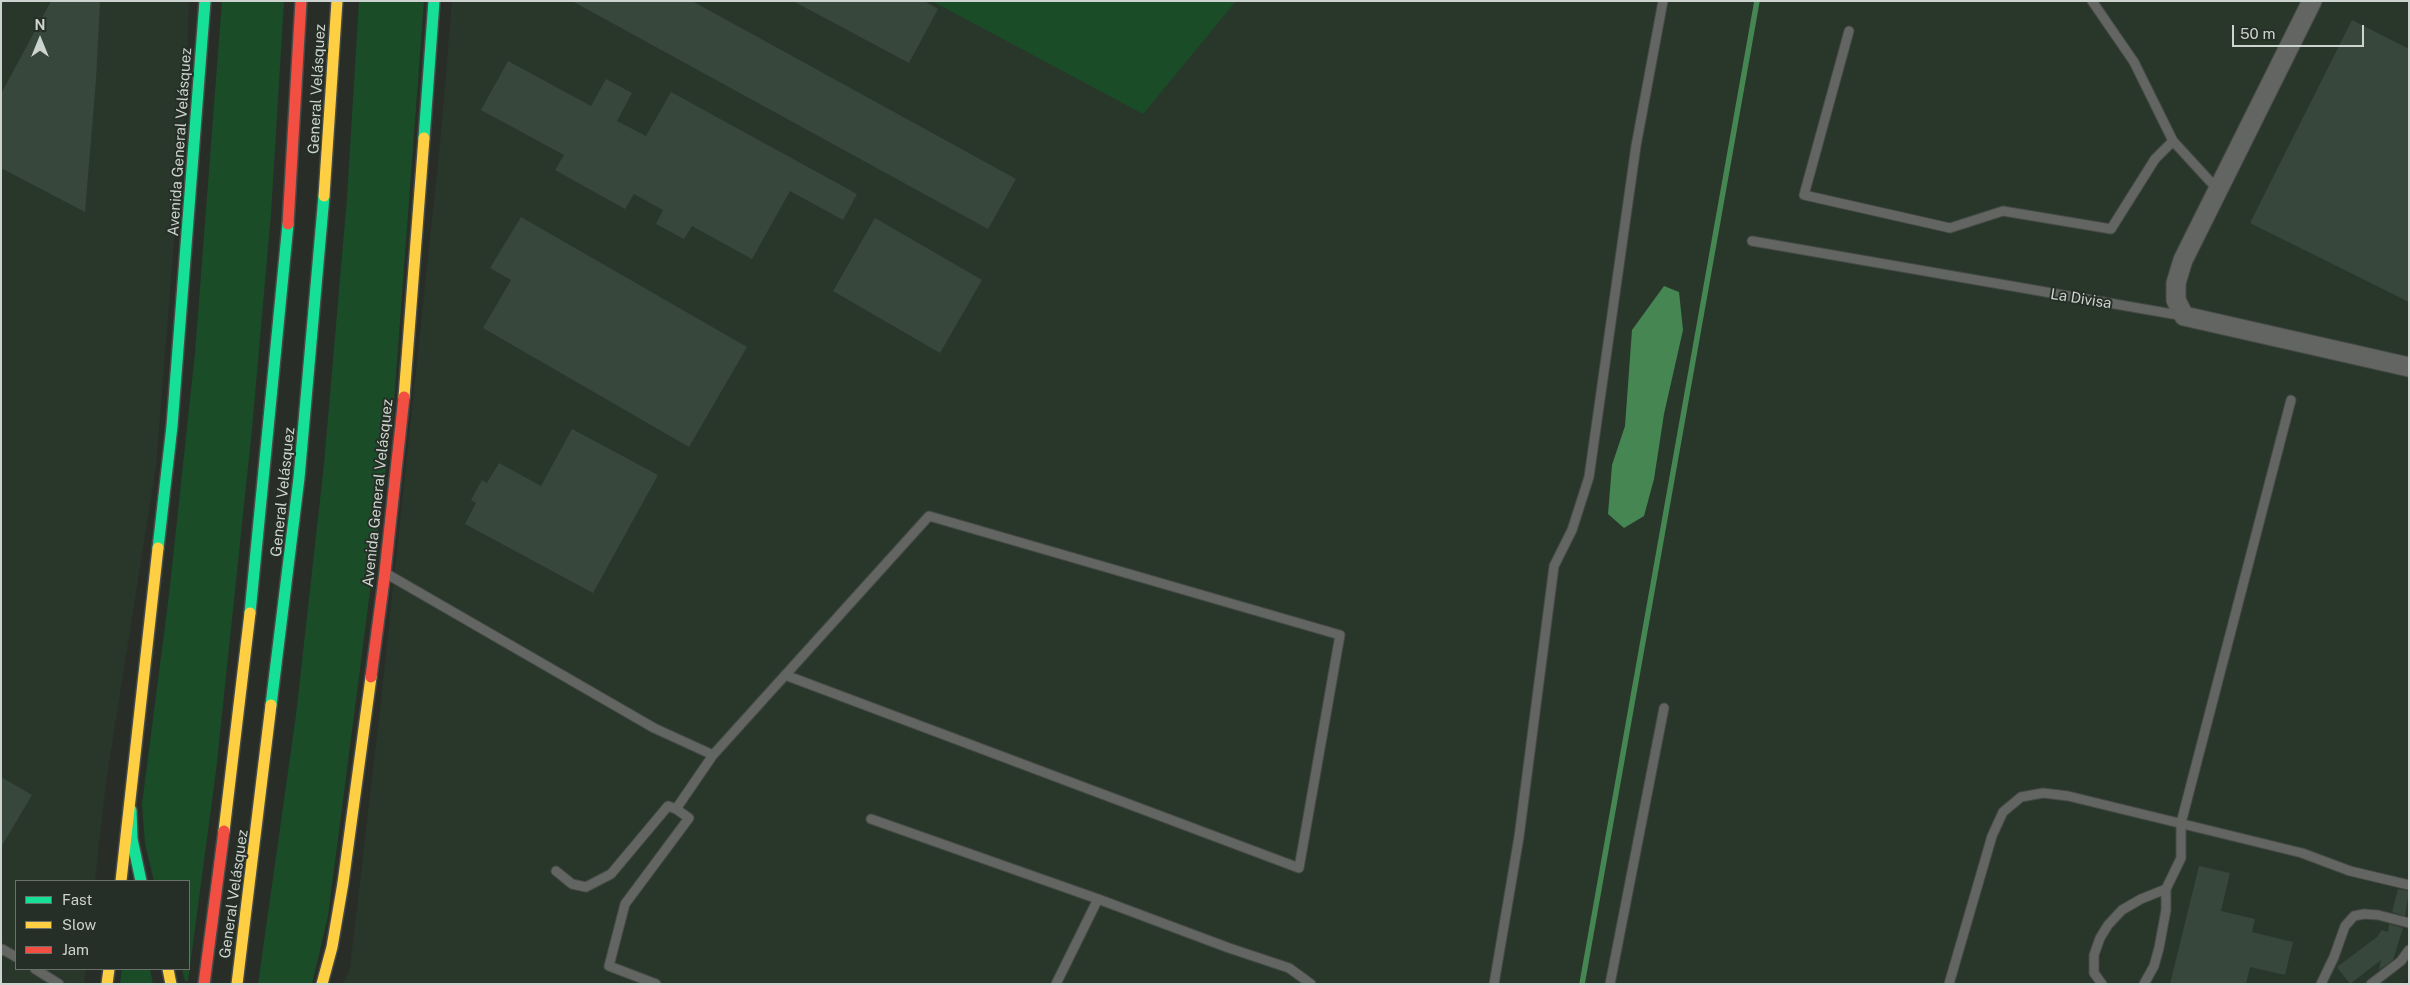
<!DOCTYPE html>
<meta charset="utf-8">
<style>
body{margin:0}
#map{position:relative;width:2410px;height:985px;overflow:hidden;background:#282d28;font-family:"Public Sans",sans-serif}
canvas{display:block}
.frame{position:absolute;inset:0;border:2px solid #cdd3ce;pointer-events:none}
.legend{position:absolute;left:15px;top:880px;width:175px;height:90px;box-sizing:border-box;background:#262f27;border:1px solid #69716a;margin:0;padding:6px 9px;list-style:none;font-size:15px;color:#cdd3ce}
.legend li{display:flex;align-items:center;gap:10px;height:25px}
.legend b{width:25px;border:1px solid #69716a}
.north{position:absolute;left:15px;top:15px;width:50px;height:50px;-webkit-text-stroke:4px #262f27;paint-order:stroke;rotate:0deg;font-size:14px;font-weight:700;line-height:20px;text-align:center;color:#cdd3ce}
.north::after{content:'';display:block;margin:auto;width:18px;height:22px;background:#cdd3ce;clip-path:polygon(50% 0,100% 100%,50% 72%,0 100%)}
.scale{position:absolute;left:2232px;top:25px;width:132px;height:22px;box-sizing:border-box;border:2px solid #cdd3ce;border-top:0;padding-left:6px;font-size:15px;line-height:18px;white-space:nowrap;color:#cdd3ce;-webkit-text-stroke:4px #262f27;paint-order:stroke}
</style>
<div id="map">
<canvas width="2410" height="985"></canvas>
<div class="frame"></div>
<ul class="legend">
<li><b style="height:6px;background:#16e098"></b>Fast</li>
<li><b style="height:6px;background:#ffcf43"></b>Slow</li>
<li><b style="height:6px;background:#f24e42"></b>Jam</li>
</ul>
<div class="north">N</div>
<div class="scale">50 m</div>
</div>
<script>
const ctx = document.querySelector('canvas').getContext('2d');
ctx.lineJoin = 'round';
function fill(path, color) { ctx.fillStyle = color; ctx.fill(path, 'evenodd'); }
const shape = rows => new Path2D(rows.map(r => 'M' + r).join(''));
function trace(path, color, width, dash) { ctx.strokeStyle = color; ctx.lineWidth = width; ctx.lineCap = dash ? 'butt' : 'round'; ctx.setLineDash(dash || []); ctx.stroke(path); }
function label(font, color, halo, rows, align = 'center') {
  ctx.font = font + ' "Public Sans",sans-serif'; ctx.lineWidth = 4; ctx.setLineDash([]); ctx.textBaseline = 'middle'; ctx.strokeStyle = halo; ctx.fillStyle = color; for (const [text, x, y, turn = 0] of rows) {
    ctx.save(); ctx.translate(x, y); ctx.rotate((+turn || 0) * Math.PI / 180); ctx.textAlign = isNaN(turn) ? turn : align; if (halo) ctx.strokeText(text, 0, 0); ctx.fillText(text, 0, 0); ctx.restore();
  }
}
const built = shape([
 [1,1,189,1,185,104,156,466,106,782,95,881,16,881,16,969,86,969,84,984,1,984],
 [452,1,2409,1,2409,978,2401,984,343,984,350,968,381,701,440,144]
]);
const green = shape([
 [222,1,284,1,271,214,252,429,216,771,188,981,185,981,182,969,189,969,189,881,154,881,145,844,142,804,169,595,195,353],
 [359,1,424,1,393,414,328,916,312,984,258,984,296,715,324,464,347,198],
 [932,1,1236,1,1143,114],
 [122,969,150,969,153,984,120,984]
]);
const water = shape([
 [1664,286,1679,292,1683,330,1664,414,1654,479,1644,516,1624,528,1608,514,1612,465,1625,426,1632,330]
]);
const stream = shape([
 [1582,984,1757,1]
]);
const building = shape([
 [51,1,100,1,96,80,85,212,1,168,1,94],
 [572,1,692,1,1016,179,988,229],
 [793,1,924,1,938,9,909,63],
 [2352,20,2409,49,2409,302,2250,223],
 [508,61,591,106,606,79,632,93,617,121,646,136,671,92,857,194,843,220,790,191,752,259,692,226,684,239,656,224,663,210,634,194,625,209,555,170,564,155,481,110],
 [521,217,747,347,689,447,483,328,511,280,490,268],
 [875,218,982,280,940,353,833,291],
 [572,429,658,475,593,593,465,524,476,503,471,500,482,480,487,483,499,463,541,486],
 [1,777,32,795,1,847],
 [2199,866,2230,873,2221,911,2255,919,2252,932,2293,942,2285,975,2250,967,2246,984,2170,984],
 [2398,889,2409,891,2405,916,2392,912],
 [2389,924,2403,928,2393,960,2379,970,2381,960,2350,984,2337,967,2377,937,2382,930,2388,932]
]);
const lane = shape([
 [2092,1,2134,62,2173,141,2218,190],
 [1849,31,1804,195,1950,228,2003,211,2111,229,2155,159,2173,141],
 [1752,241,2184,316],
 [387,574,654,728,713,755,929,516,1340,635,1299,868,785,675],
 [871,819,1098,899,1056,984],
 [556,871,572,884,586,887,611,874,668,806,676,809,713,755],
 [1098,899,1229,948,1289,968,1311,984],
 [1,951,2,949,16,957],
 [35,969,59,984],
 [656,984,609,966,625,904,689,818,676,809],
 [1494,984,1519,837,1554,566,1572,530,1589,477,1636,146,1663,1],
 [1610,984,1664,708],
 [1949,984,1992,836,2003,812,2021,797,2043,793,2068,796,2302,853,2350,871,2409,885],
 [2102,984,2094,973,2094,955,2100,938,2108,925,2122,910,2141,899,2166,889],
 [2144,984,2154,966,2159,948,2166,910,2166,889,2181,858,2181,823,2291,400],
 [2321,984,2334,957,2345,926,2354,916,2364,914,2378,915,2409,923],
 [2371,984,2401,961,2409,950]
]);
const street = shape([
 [2312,1,2183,260,2176,283,2176,300,2184,316,2409,367]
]);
const fast = shape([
 [424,138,434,1],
 [158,548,172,426,205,1],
 [250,613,288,224],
 [271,705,299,478,324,196],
 [131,810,132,839,141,881]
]);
const slow = shape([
 [324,196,337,1],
 [404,397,424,138],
 [224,831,250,613],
 [121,881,158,548],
 [168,969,171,984],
 [107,984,109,969],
 [237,984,271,705],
 [322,984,332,947,343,883,371,677]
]);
const jam = shape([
 [288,224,301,1],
 [371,677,385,572,404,397],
 [204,984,224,831]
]);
const streetNames = [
 ["General Velásquez",317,89,-87],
 ["Avenida General Velásquez",180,142,-86],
 ["La Divisa",2081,299,9],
 ["General Velásquez",283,492,-84],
 ["Avenida General Velásquez",378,493,-84],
 ["General Velásquez",234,894,-82]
];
fill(built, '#29372b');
fill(green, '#1b4c28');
fill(water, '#458653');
trace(stream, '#458653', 5.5);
fill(building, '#37473b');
trace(lane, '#464a47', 11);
trace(street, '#464a47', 21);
trace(fast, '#464a47', 14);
trace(slow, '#464a47', 14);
trace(jam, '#464a47', 14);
trace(lane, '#626562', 9);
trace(street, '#626562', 19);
trace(fast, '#16e098', 11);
trace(slow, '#ffcf43', 11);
trace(jam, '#f24e42', 11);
label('15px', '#cdd3ce', '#262f27', streetNames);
</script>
